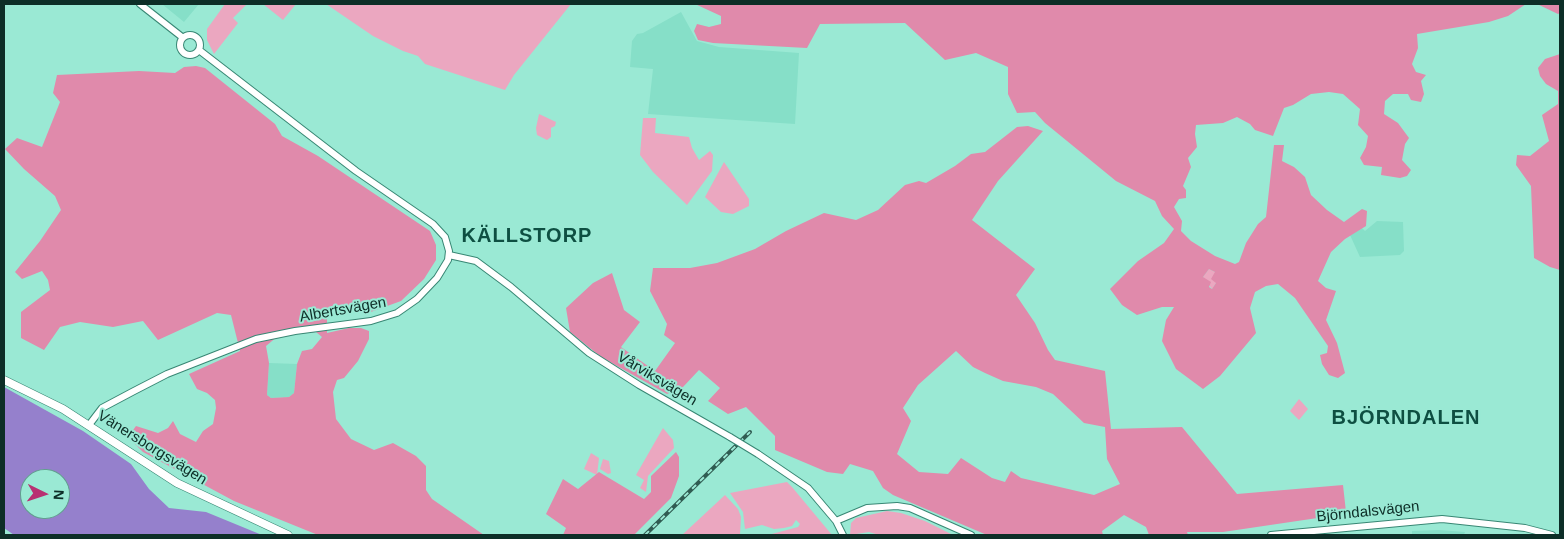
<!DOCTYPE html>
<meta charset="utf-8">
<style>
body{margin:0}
#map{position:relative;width:1564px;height:539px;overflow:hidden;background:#9ae9d4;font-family:Helvetica,sans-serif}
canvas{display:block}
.frame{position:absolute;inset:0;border:5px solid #0d2e27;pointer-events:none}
.north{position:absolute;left:20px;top:469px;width:50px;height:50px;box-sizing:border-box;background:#9ae9d4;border:1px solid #629e8f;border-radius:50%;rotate:94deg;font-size:14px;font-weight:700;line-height:20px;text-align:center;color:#0d2e27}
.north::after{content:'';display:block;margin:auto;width:18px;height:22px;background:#b83172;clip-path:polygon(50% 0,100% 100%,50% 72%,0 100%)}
</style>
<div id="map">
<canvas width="1564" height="539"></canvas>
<div class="frame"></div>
<div class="north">N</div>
</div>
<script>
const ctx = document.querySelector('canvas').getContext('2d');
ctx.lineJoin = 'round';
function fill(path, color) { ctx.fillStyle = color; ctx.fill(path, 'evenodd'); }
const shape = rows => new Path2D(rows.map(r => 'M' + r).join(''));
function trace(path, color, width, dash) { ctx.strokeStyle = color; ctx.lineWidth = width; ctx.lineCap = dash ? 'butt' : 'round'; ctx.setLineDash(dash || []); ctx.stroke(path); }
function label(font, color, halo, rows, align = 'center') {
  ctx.font = font + ' Helvetica,sans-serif'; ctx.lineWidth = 4; ctx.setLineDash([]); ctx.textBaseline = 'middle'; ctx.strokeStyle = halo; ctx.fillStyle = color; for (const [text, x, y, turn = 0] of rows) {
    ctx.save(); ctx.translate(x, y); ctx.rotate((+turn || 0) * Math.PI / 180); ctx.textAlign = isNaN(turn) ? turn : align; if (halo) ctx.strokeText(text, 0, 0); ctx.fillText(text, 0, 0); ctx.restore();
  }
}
const built = shape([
 [162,4,199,4,184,22],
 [681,12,697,41,719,47,799,53,795,124,648,114,653,69,630,67,632,41,637,34,643,33],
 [1377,221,1403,222,1404,251,1400,255,1360,257,1350,235,1360,226,1365,231],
 [269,363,297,364,294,393,289,397,271,398,267,395],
 [1439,530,1465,532,1464,535,1412,535,1412,531]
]);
const green = shape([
 [225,4,247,4,233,18,238,23,214,54,207,40,207,29],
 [263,4,296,4,283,20],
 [326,4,571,4,514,75,505,90,425,64,418,56,403,51,373,36],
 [539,114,556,122,555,126,551,128,551,137,547,140,537,135,536,128],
 [643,118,656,118,655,133,689,137,692,148,699,160,710,151,713,155,712,171,687,205,653,172,640,155],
 [724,162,749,199,749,206,733,214,721,212,705,197],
 [1209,269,1215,272,1216,283,1212,289,1203,277],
 [1299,399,1308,409,1299,420,1290,411],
 [663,428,673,440,674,448,648,476,646,492,640,488,644,480,636,475],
 [591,453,599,458,597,475,584,469],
 [603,459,609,461,611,473,608,474,600,469],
 [787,482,792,487,832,535,768,535,798,527,800,524,796,520,792,526,784,528,774,529,762,525,745,529,743,512,730,493],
 [725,495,738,509,741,517,740,535,682,535],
 [887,511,901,513,925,521,953,535,879,535,869,532,850,535,851,523,856,518]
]);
const forest = shape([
 [695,4,1526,4,1508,16,1489,22,1417,34,1418,48,1412,64,1416,72,1426,75,1421,81,1424,94,1421,102,1411,100,1408,94,1393,94,1385,101,1384,114,1398,123,1409,138,1405,144,1402,160,1411,170,1407,176,1400,178,1381,175,1382,167,1364,165,1360,158,1366,147,1368,136,1358,125,1360,109,1343,94,1329,92,1311,94,1293,105,1284,108,1273,136,1255,130,1250,124,1237,117,1223,123,1196,125,1195,134,1197,147,1188,158,1191,167,1183,186,1186,190,1186,198,1179,199,1174,207,1182,221,1181,231,1191,241,1215,256,1235,264,1239,262,1246,243,1258,224,1266,217,1274,145,1284,145,1282,161,1294,167,1305,177,1311,195,1327,210,1344,222,1362,209,1367,211,1366,226,1345,239,1331,252,1318,281,1326,288,1336,291,1326,320,1337,343,1345,373,1338,378,1329,375,1322,364,1320,355,1327,353,1328,346,1295,298,1278,284,1266,286,1255,292,1250,308,1256,333,1220,376,1203,389,1176,369,1162,341,1166,320,1174,307,1162,307,1137,315,1122,305,1110,289,1138,261,1164,243,1174,229,1162,216,1155,201,1116,181,1045,123,1035,112,1017,113,1008,94,1008,67,976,53,945,60,905,23,820,24,807,48,713,43,698,40,694,31,697,24,709,27,721,24,721,16],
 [1209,269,1215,272,1211,279,1216,283,1212,289,1209,287,1211,282,1203,277],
 [1537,4,1560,4,1560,13,1558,14],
 [1560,54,1560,270,1550,267,1534,258,1531,186,1516,165,1517,155,1530,156,1549,141,1542,115,1558,104,1558,91,1546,84,1540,76,1538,68,1545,59],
 [196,66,205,68,275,124,282,136,318,156,430,231,436,245,436,260,424,279,401,301,368,313,356,310,339,312,327,317,327,333,349,328,361,328,369,331,369,339,358,361,344,378,337,380,333,392,336,419,351,439,374,450,393,443,416,456,426,466,426,490,432,499,484,535,318,535,234,501,143,452,128,437,136,426,158,433,168,428,173,421,180,434,196,442,203,431,213,424,216,408,215,400,207,393,197,389,189,374,240,351,231,315,217,313,158,340,143,321,113,327,80,322,60,327,44,350,21,338,21,312,50,290,48,280,42,271,22,279,15,272,40,241,61,210,55,196,24,169,5,149,17,138,42,147,60,102,53,93,57,75,139,71,175,73,184,67],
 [316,332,322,337,312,349,302,351,297,364,294,393,289,397,271,398,267,395,269,363,266,346,278,336],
 [1028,126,1043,131,998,181,972,220,1035,269,1016,295,1035,323,1048,350,1055,360,1105,371,1111,429,1182,427,1237,494,1343,485,1346,512,1331,516,1223,532,1187,532,1188,535,1149,535,1146,527,1124,515,1102,531,1103,535,987,535,893,495,883,488,873,471,850,464,843,474,827,472,775,450,775,436,746,407,728,414,708,401,720,388,699,370,683,387,667,394,601,357,570,332,566,308,593,283,612,273,624,310,640,322,621,347,655,371,675,343,664,335,667,324,650,291,653,268,690,268,717,263,755,249,786,231,824,213,856,220,878,210,905,185,919,181,926,183,955,166,971,154,985,152,1017,127],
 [956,351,973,367,985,373,1003,381,1036,387,1053,394,1084,423,1105,427,1107,459,1120,484,1094,495,1021,478,1011,471,1005,482,992,478,961,458,948,474,919,472,897,454,911,421,903,408,918,385],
 [676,452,679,457,679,476,671,498,634,535,563,535,566,528,546,514,563,479,578,489,599,472,644,499,651,492,651,476]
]);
const water = shape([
 [4,387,83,431,131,464,149,489,169,508,206,512,262,535,14,535,4,528],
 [30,479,60,479,60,509,30,509]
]);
const minor = shape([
 [140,4,182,37],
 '180 45a10 10 0 1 1 20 0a10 10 0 1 1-20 0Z',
 [449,255,476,261,511,287,589,353,639,385,730,437],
 [89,425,102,408,134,391,167,374,256,339,295,331,371,321,397,313,417,299,437,278,448,260,449,251,445,237,433,224,356,171,199,50],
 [758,454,808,488,836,521,843,535],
 [836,521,867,508,897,506,910,508,971,535],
 [1271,535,1442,519,1525,528,1552,535]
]);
const major = shape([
 [4,380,63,409,177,483,288,535]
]);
const rail = shape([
 [645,535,750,432]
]);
const minorBridge = shape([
 [730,437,758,454]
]);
const streetNames = [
 ["Albertsvägen",343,310,-10],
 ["Vårviksvägen",657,379,31],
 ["Vänersborgsvägen",152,448,32],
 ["Björndalsvägen",1368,512,-6]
];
const districtNames = [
 ["KÄLLSTORP",527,236],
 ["BJÖRNDALEN",1406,418]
];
fill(built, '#86dfc8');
fill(green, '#eba7c0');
fill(forest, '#e08aab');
fill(water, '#9580cc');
trace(minor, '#388774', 8);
trace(major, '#388774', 9);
trace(minor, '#fff', 6);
trace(major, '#fff', 8);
trace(rail, '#305c52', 4);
trace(rail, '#9ae9d4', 2, [5.5]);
trace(minorBridge, '#388774', 8, []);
trace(minorBridge, '#fff', 6);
label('15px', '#0d2e27', '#9ae9d4', streetNames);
ctx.letterSpacing = '1px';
label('bold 20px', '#0e4f42', '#9ae9d4', districtNames);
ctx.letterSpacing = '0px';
</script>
